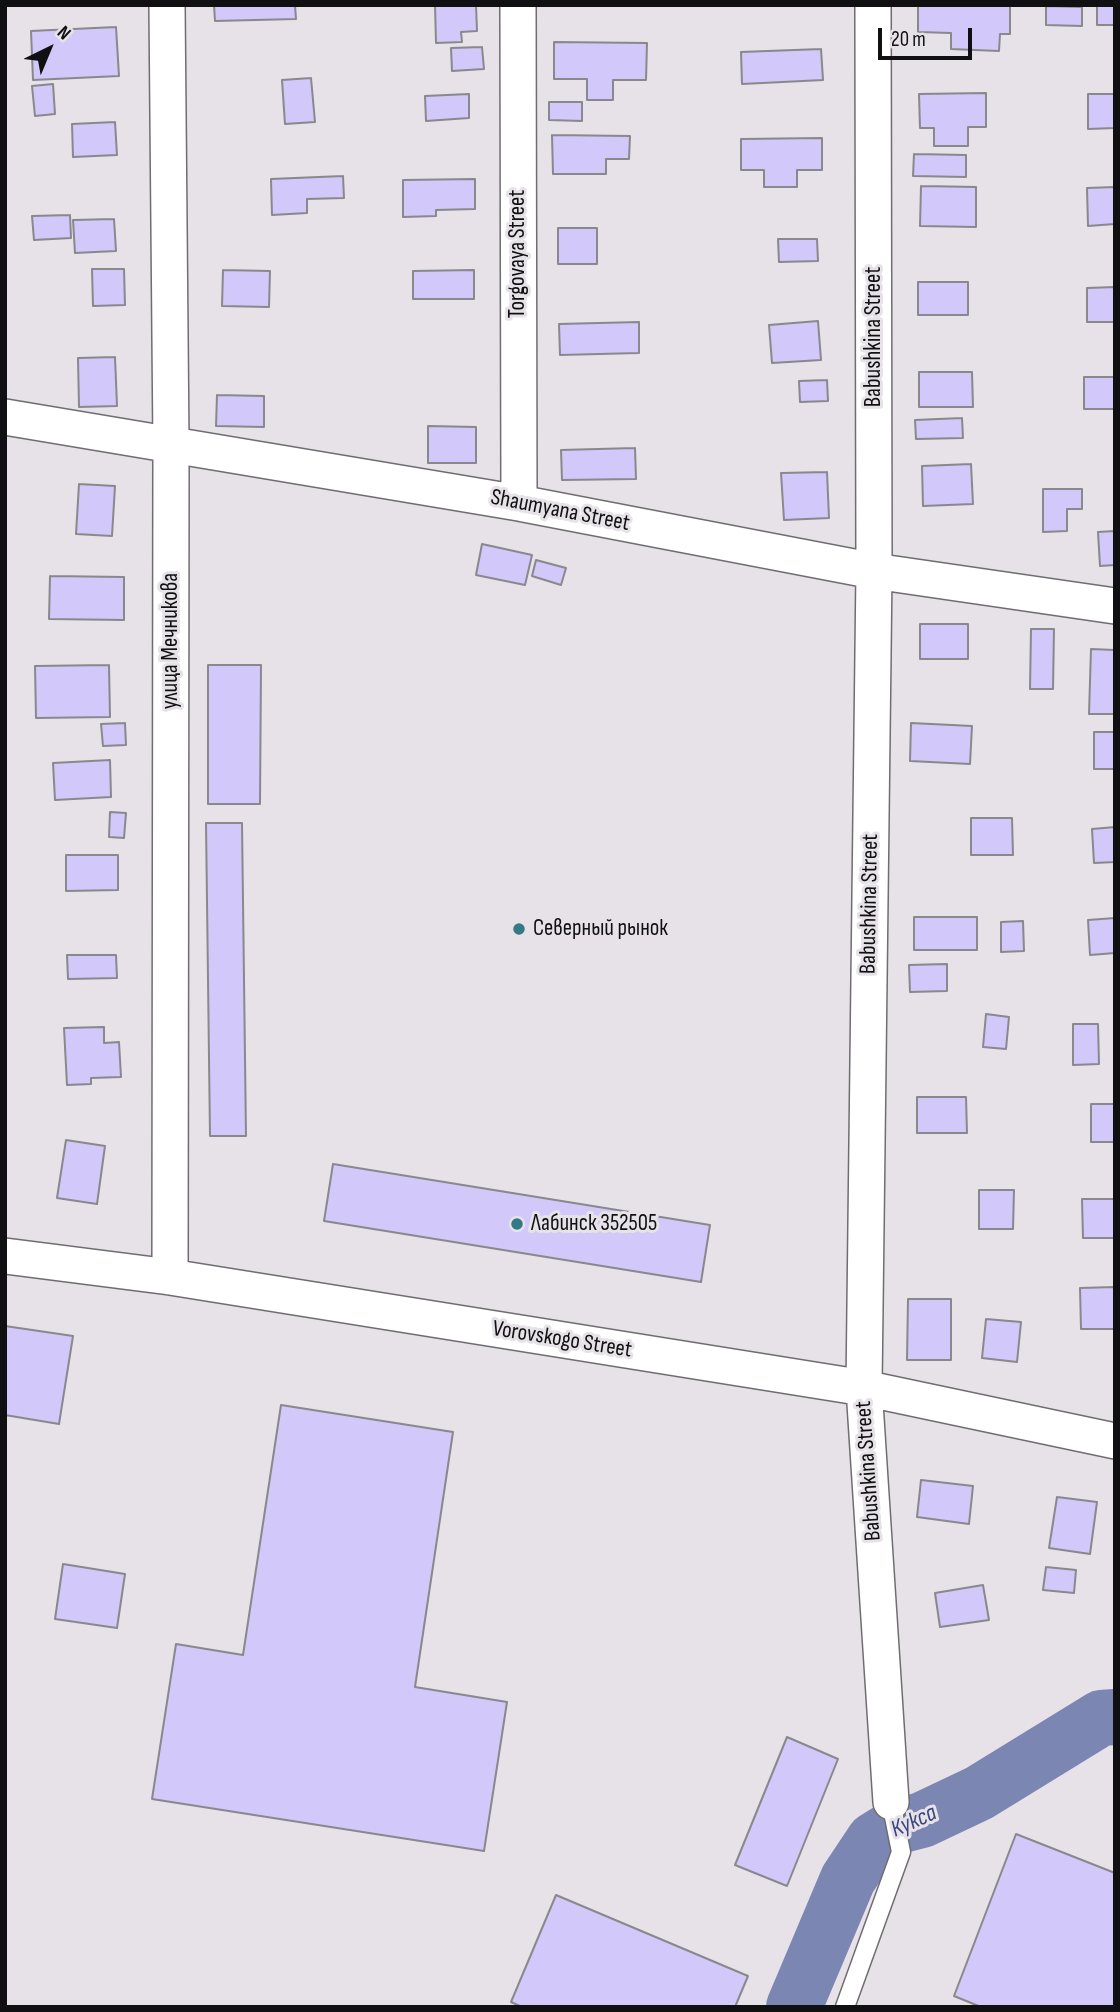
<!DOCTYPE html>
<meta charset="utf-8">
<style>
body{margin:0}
#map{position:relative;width:1120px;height:2012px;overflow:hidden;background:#e6e2e8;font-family:"Sofia Sans Condensed",sans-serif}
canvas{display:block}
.frame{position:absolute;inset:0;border:7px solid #100f11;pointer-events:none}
.north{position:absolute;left:14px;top:14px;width:70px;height:70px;-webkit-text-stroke:5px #e6e2e8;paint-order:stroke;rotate:43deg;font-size:19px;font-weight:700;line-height:28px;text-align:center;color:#100f11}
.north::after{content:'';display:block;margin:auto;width:24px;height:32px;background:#100f11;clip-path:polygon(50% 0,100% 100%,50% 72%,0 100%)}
.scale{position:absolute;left:878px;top:28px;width:94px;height:32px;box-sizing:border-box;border:4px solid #100f11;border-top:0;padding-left:9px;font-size:21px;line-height:24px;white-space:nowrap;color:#100f11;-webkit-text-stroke:5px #e6e2e8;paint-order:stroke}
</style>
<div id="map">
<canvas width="1120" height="2012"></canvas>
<div class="frame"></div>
<div class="north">N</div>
<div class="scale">20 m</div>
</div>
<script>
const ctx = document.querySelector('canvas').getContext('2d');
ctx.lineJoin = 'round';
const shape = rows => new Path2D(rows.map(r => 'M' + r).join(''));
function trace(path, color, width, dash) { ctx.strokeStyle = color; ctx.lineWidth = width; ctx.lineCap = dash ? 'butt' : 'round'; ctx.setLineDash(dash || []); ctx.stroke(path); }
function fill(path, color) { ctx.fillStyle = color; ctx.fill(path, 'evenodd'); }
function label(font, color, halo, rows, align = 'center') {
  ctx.font = font + ' "Sofia Sans Condensed",sans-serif'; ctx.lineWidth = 6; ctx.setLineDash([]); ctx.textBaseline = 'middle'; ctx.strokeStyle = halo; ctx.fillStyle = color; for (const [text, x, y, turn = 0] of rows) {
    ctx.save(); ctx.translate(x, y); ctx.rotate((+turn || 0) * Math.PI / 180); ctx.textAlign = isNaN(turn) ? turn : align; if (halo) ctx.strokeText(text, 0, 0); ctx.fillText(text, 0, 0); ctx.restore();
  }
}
const river = shape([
 [794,2007,848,1879,874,1840,895,1827,922,1820,979,1793,1101,1718,1115,1717]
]);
const building = shape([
 [214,5,295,5,296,19,215,21,214,5],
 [435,5,476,5,477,31,461,32,462,42,436,43,435,5],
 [918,5,1010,5,1010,34,1000,34,999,51,951,49,951,33,918,32,918,5],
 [1097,5,1115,5,1115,25,1097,25,1097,5],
 [1046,6,1082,7,1082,26,1046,25,1046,6],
 [116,27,119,76,33,80,31,31,116,27],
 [554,42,647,43,646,80,613,80,613,100,587,100,587,79,554,79,554,42],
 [482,47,484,69,452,71,451,48,482,47],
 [821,49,823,80,742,84,741,52,821,49],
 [311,78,315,122,285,124,282,80,311,78],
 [53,84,55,114,35,116,32,86,53,84],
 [986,93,986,127,968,127,968,146,934,146,934,128,920,128,919,94,986,93],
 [469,94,469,118,426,121,425,96,469,94],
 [1088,94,1115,94,1115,128,1088,129,1088,94],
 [549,102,582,102,582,121,549,120,549,102],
 [115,122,117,155,73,157,72,124,115,122],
 [552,135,630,136,629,159,606,159,606,174,553,174,552,135],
 [822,138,822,170,797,170,797,187,764,187,764,170,741,170,741,139,822,138],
 [914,154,966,155,966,177,913,176,914,154],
 [343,176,344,198,307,199,307,213,272,215,271,179,343,176],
 [475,179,475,209,436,210,436,216,403,217,403,180,475,179],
 [921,186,976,187,976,227,920,226,921,186],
 [1115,187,1115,224,1088,226,1087,188,1115,187],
 [70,215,71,238,34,240,32,216,70,215],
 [114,219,116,251,75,253,73,220,114,219],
 [558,228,597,228,597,264,558,264,558,228],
 [778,239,817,239,818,261,779,262,778,239],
 [92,269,124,269,125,305,93,306,92,269],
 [223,270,270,271,269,307,222,306,223,270],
 [474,270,474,299,413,299,413,271,474,270],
 [918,282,968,282,968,315,918,315,918,282],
 [1115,287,1115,322,1087,322,1087,288,1115,287],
 [818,321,821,360,772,363,769,325,818,321],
 [639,322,639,353,560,355,559,324,639,322],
 [115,357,117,406,79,407,78,358,115,357],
 [919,372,972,372,973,407,919,407,919,372],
 [1084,377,1115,377,1115,409,1084,409,1084,377],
 [827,380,828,401,800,402,799,381,827,380],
 [217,395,264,396,264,427,216,426,217,395],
 [962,418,963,438,916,439,915,420,962,418],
 [428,426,476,427,476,463,428,463,428,426],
 [635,448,636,479,562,480,561,450,635,448],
 [971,464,973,504,923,506,922,466,971,464],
 [827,472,829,518,784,520,781,473,827,472],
 [79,484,115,486,112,536,76,534,79,484],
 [1043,489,1082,489,1082,509,1067,509,1067,531,1043,532,1043,489],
 [1115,531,1115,565,1100,566,1098,532,1115,531],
 [482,544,532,555,525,585,476,575,482,544],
 [536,560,566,568,561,585,532,576,536,560],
 [50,576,124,577,124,620,49,619,50,576],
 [920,624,968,624,968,659,920,659,920,624],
 [1031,629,1054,629,1053,689,1030,689,1031,629],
 [1091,649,1115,650,1115,714,1089,714,1091,649],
 [109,665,110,717,36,718,35,666,109,665],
 [208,665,261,665,260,804,208,804,208,665],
 [125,723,126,745,103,746,101,724,125,723],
 [911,723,972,726,970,764,910,761,911,723],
 [1094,732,1115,732,1115,769,1094,769,1094,732],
 [110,760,111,797,55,800,53,763,110,760],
 [110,812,126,813,124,838,109,837,110,812],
 [971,818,1012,818,1013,855,971,855,971,818],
 [206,823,242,823,246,1136,210,1136,206,823],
 [1115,827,1115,862,1094,863,1092,829,1115,827],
 [66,855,118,855,118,890,66,891,66,855],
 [914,917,977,917,977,950,914,950,914,917],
 [1115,918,1115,953,1090,955,1088,920,1115,918],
 [1023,921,1024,951,1001,952,1001,922,1023,921],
 [67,955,116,955,117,978,68,979,67,955],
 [947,964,947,991,910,992,909,965,947,964],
 [986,1014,1009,1017,1006,1049,983,1047,986,1014],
 [1073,1024,1098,1024,1099,1064,1073,1065,1073,1024],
 [104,1027,104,1043,119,1042,121,1077,91,1078,91,1084,67,1085,64,1028,104,1027],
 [917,1097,966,1097,967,1133,917,1133,917,1097],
 [1091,1104,1115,1104,1115,1142,1091,1142,1091,1104],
 [66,1140,105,1146,97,1204,57,1198,66,1140],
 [333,1164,710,1225,701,1282,324,1221,333,1164],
 [979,1190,1014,1190,1013,1229,979,1229,979,1190],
 [1082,1199,1115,1199,1115,1238,1083,1238,1082,1199],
 [1115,1287,1115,1329,1081,1329,1080,1288,1115,1287],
 [908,1299,951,1299,951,1360,907,1360,908,1299],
 [986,1319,1021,1322,1017,1362,982,1358,986,1319],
 [5,1326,73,1336,59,1424,5,1415,5,1326],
 [281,1405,453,1432,415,1687,507,1702,484,1851,152,1799,176,1644,243,1655,281,1405],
 [921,1480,973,1486,969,1524,917,1517,921,1480],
 [1057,1497,1097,1502,1090,1554,1049,1548,1057,1497],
 [63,1564,125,1574,117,1628,55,1619,63,1564],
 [1046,1567,1076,1570,1074,1593,1043,1590,1046,1567],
 [983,1585,989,1620,940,1627,935,1593,983,1585],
 [787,1737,838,1759,787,1886,735,1865,787,1737],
 [1016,1834,1115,1873,1115,2007,981,2007,954,1996,1016,1834],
 [556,1895,748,1976,735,2007,522,2007,511,2002,556,1895]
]);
const service = shape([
 [845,2007,901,1852,891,1802]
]);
const minor = shape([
 [167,5,171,445,170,1277],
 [518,5,519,503],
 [873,5,874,571,864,1388,891,1802],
 [5,417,519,503,874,571,1115,606],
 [5,1256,170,1277,864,1388,1115,1441]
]);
const markers = [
 [519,929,7,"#337986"],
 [517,1224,7,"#337986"]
];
const streetNames = [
 ["Torgovaya Street",518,254,-90],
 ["Babushkina Street",874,337,-90],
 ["Shaumyana Street",560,511,11],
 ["улица Мечникова",171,641,-90],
 ["Babushkina Street",870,904,-89],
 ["Vorovskogo Street",562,1340,9],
 ["Babushkina Street",869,1471,-94]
];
const poiNames = [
 ["Северный рынок",533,929],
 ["Лабинск 352505",531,1224]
];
const waterNames = [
 ["Кукса",914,1822,-24]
];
trace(river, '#7c86b3', 56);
fill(building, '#d2c8f9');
trace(building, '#89888d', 2);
trace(service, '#706d71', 21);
trace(minor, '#706d71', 38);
trace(service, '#fff', 18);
trace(minor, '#fff', 35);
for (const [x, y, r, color] of markers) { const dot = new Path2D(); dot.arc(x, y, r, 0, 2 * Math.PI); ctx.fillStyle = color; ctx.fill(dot); trace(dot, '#e6e2e8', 2.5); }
label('23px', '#100f11', '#e6e2e8', streetNames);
label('23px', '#100f11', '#e6e2e8', poiNames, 'left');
label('italic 24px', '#39437e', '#e6e2e8', waterNames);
</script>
